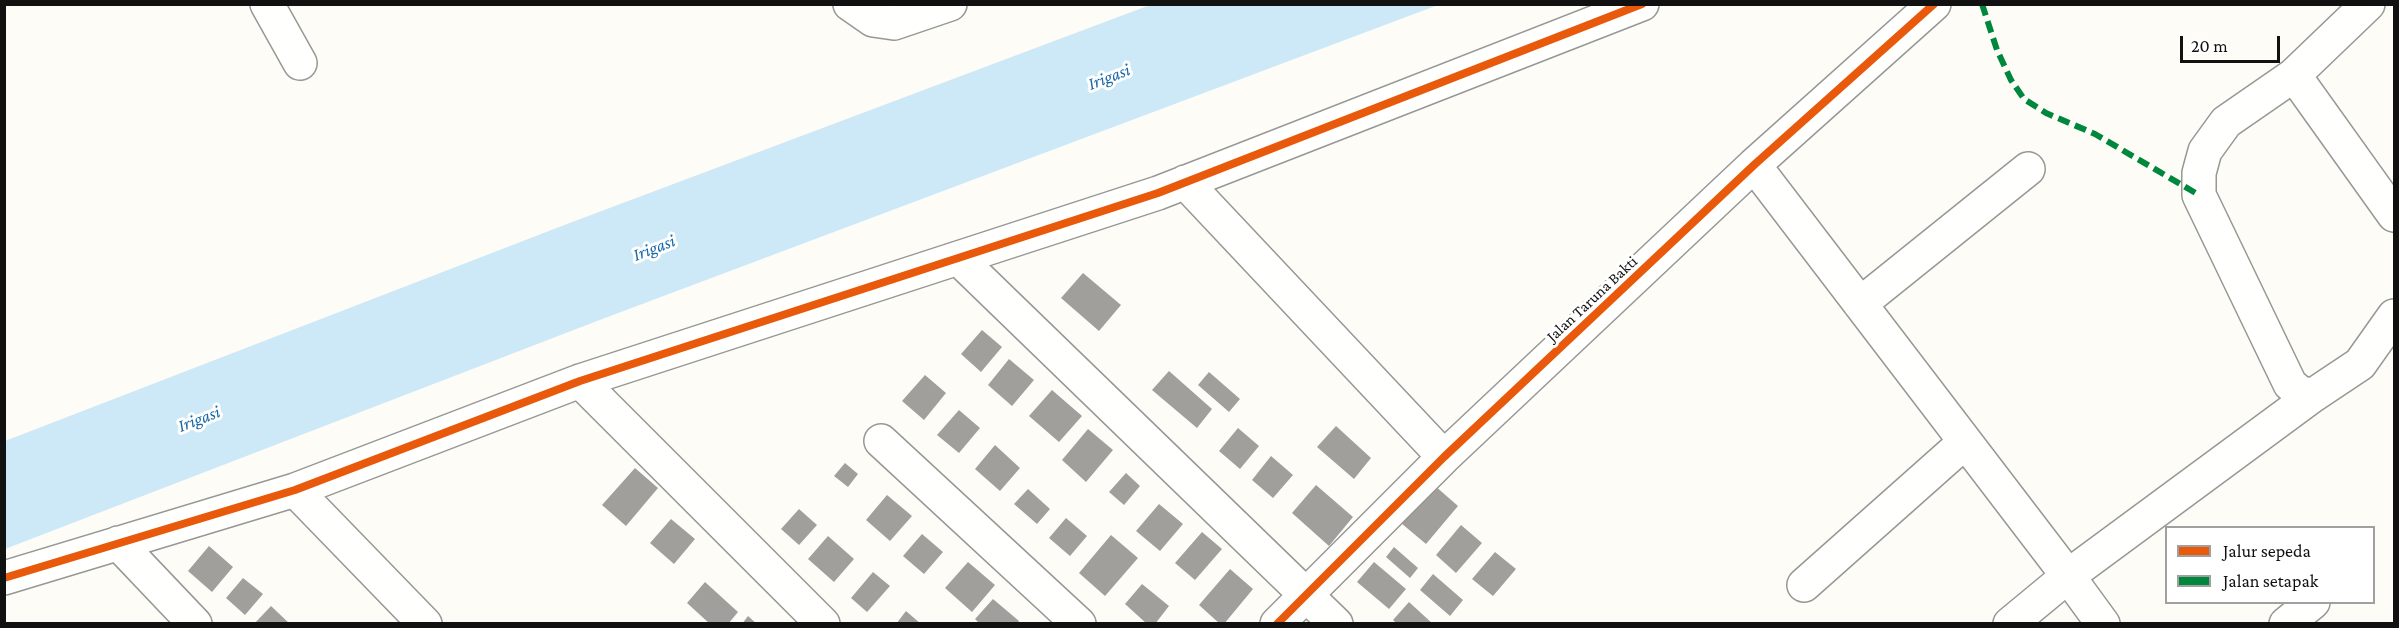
<!DOCTYPE html>
<style>
body{margin:0}
#map{position:relative;width:2399px;height:628px;overflow:hidden;background:#fdfcf7;font-family:"Crimson Pro",serif}
canvas{display:block}
.frame{position:absolute;inset:0;border:6px solid #111;pointer-events:none}
.legend{position:absolute;left:2165px;top:526px;width:210px;height:78px;box-sizing:border-box;background:#fff;border:2px solid #a0a0a0;margin:0;padding:8px 10px;list-style:none;font-size:18px;color:#111}
.legend li{display:flex;align-items:center;gap:12px;height:30px}
.legend b{width:30px;border:2px solid #a0a0a0}
.scale{position:absolute;left:2180px;top:36px;width:100px;height:27px;box-sizing:border-box;border:3px solid #111;border-top:0;padding-left:8px;font-size:18px;line-height:21px;white-space:nowrap;color:#111;-webkit-text-stroke:4px #fff;paint-order:stroke}
</style>
<div id="map">
<canvas width="2399" height="628"></canvas>
<div class="frame"></div>
<ul class="legend">
<li><b style="height:8px;background:#e8590c"></b>Jalur sepeda</li>
<li><b style="height:8px;background:#00873e"></b>Jalan setapak</li>
</ul>
<div class="scale">20 m</div>
</div>
<script>
const ctx = document.querySelector('canvas').getContext('2d');
ctx.lineJoin = 'round';
function fill(path, color) { ctx.fillStyle = color; ctx.fill(path, 'evenodd'); }
const shape = rows => new Path2D(rows.map(r => 'M' + r).join(''));
function trace(path, color, width, dash) { ctx.strokeStyle = color; ctx.lineWidth = width; ctx.lineCap = dash ? 'butt' : 'round'; ctx.setLineDash(dash || []); ctx.stroke(path); }
function label(font, color, halo, rows, align = 'center') {
  ctx.font = font + ' "Crimson Pro",serif'; ctx.lineWidth = 6; ctx.setLineDash([]); ctx.textBaseline = 'middle'; ctx.strokeStyle = halo; ctx.fillStyle = color; for (const [text, x, y, turn = 0] of rows) {
    ctx.save(); ctx.translate(x, y); ctx.rotate((+turn || 0) * Math.PI / 180); ctx.textAlign = isNaN(turn) ? turn : align; if (halo) ctx.strokeText(text, 0, 0); ctx.fillText(text, 0, 0); ctx.restore();
  }
}
const water = shape([
 [1150,5,1438,5,597,321,5,549,5,441,567,224]
]);
const building = shape([
 [1083,273,1121,305,1099,331,1061,298],
 [982,330,1002,347,981,372,961,354],
 [1009,359,1034,380,1012,406,988,385],
 [1169,371,1212,409,1197,428,1152,390],
 [1209,372,1240,399,1229,412,1198,385],
 [925,375,946,393,924,420,902,401],
 [1052,390,1082,416,1059,442,1029,416],
 [959,410,980,428,959,453,937,435],
 [1336,426,1371,458,1354,479,1317,447],
 [1238,428,1259,446,1240,469,1219,451],
 [1088,429,1113,450,1086,482,1062,460],
 [995,445,1020,468,1000,491,975,469],
 [1271,456,1293,475,1273,498,1252,480],
 [845,463,858,474,848,487,834,476],
 [635,468,658,488,626,526,602,505],
 [1126,473,1140,486,1124,505,1109,492],
 [1316,485,1353,517,1329,546,1292,513],
 [1434,485,1458,506,1426,544,1401,523],
 [1028,489,1050,509,1037,524,1014,504],
 [887,495,912,516,890,541,866,520],
 [1159,504,1183,524,1160,551,1136,531],
 [799,509,817,525,799,545,781,529],
 [1066,518,1087,536,1070,556,1049,538],
 [671,519,695,539,674,564,650,543],
 [1461,525,1482,543,1456,573,1436,555],
 [1202,532,1222,549,1195,580,1175,563],
 [922,534,943,552,924,574,903,556],
 [1111,535,1138,558,1105,596,1079,573],
 [828,536,854,559,834,582,808,559],
 [209,546,233,567,212,592,188,571],
 [1394,547,1418,568,1410,578,1386,557],
 [1495,552,1516,569,1493,596,1472,579],
 [968,562,995,585,972,612,945,588],
 [1374,562,1406,589,1389,609,1357,582],
 [1230,569,1253,589,1224,624,1220,624,1199,605],
 [873,572,890,586,867,612,851,598],
 [1433,574,1463,600,1450,616,1420,590],
 [243,578,263,594,245,615,226,598],
 [705,582,738,612,728,624,710,624,687,603],
 [1142,584,1169,606,1155,624,1147,624,1125,604],
 [993,599,1019,621,1017,624,980,624,975,619],
 [1409,602,1433,624,1397,624,1393,620],
 [271,606,290,624,254,624],
 [906,611,921,624,896,624],
 [748,616,757,624,742,624]
]);
const street = shape([
 [267,4,300,63],
 [850,4,873,20,894,23,950,4],
 [2368,4,2294,75,2226,122,2205,151,2199,173,2199,195,2290,384,2299,392,2312,396,2360,364,2394,316],
 [2294,75,2394,215],
 [1754,165,2068,576,2010,624],
 [1185,182,1444,457],
 [958,258,1336,624],
 [1860,304,2028,169],
 [580,381,823,624],
 [881,441,1079,624],
 [295,490,425,624],
 [118,543,195,624],
 [4,578,295,490,580,381,1158,193,1642,4],
 [1804,585,1965,442],
 [1277,624,1444,457,1754,165,1934,4],
 [2103,624,2068,576,2312,396],
 [2286,624,2313,602]
]);
const quiet = shape([
 [1982,4,1997,50,2011,80,2024,99,2046,113,2095,134,2199,195]
]);
const cycleway = shape([
 [4,578,295,490,580,381,1158,193,1642,4],
 [1277,624,1444,457,1754,165,1934,4]
]);
const streetNames = [
 ["Jalan Taruna Bakti",1592,299,-43]
];
const waterNames = [
 ["Irigasi",1109,77,-21],
 ["Irigasi",654,248,-21],
 ["Irigasi",199,419,-21]
];
fill(water, '#cde8f7');
fill(building, '#a19f9c');
trace(street, '#979795', 36);
trace(street, '#fffffe', 33);
trace(quiet, '#00873e', 6, [12, 6]);
trace(cycleway, '#e8590c', 8);
label('16px', '#111', '#fff', streetNames);
label('italic 18px', '#1768a6', '#fff', waterNames);
</script>
